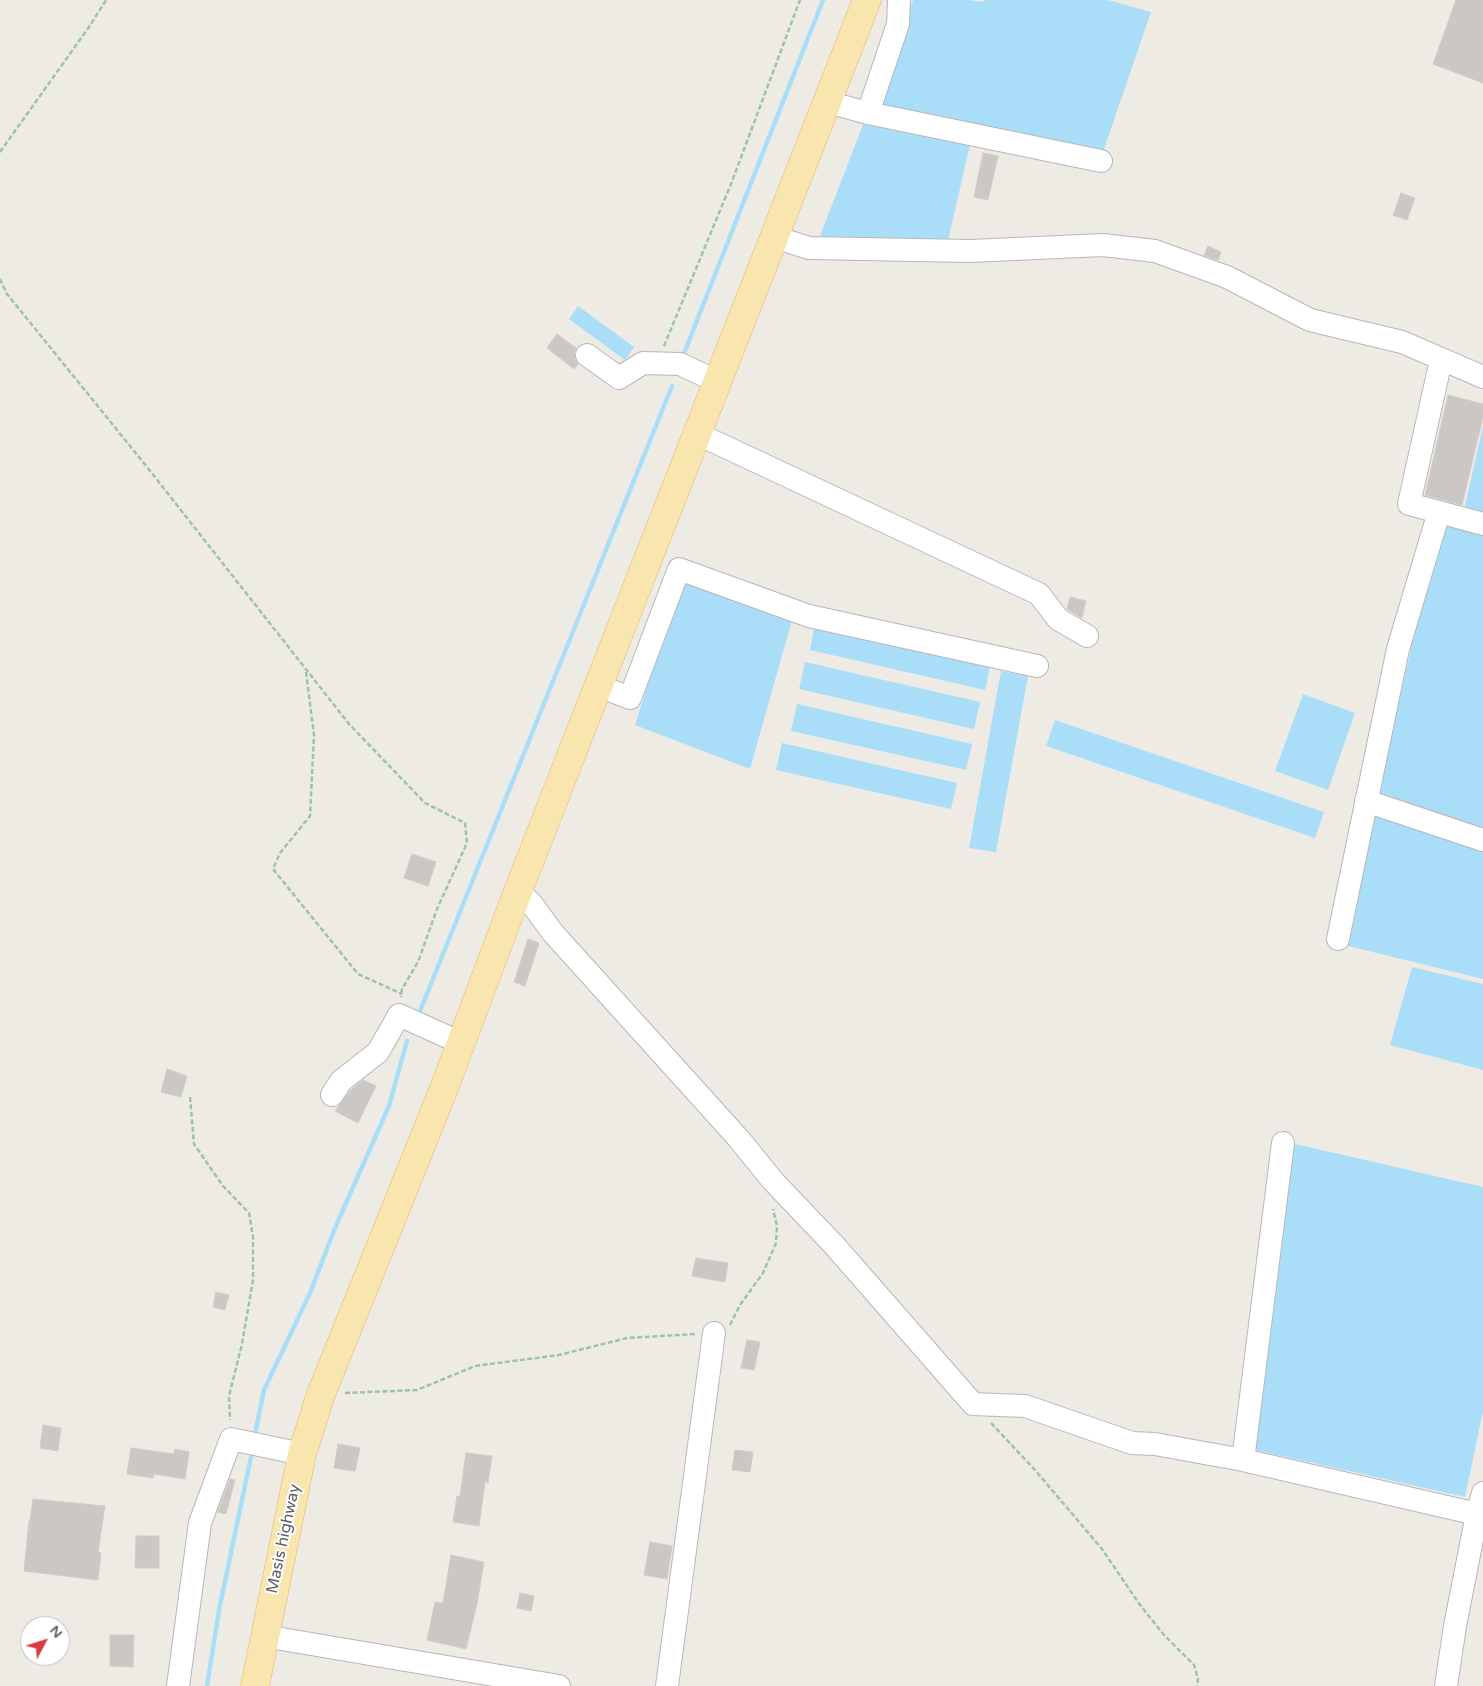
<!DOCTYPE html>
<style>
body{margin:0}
#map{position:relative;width:1483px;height:1686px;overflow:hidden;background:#eeebe5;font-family:"Varela Round",sans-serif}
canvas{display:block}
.north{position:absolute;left:20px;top:1616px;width:50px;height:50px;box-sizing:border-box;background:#fff;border:1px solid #bebfc1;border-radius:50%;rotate:50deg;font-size:14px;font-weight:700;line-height:20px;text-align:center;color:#5c6064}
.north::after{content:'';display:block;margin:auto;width:18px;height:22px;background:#dc3c40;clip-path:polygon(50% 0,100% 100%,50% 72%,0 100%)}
</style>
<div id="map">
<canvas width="1483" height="1686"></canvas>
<div class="north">N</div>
</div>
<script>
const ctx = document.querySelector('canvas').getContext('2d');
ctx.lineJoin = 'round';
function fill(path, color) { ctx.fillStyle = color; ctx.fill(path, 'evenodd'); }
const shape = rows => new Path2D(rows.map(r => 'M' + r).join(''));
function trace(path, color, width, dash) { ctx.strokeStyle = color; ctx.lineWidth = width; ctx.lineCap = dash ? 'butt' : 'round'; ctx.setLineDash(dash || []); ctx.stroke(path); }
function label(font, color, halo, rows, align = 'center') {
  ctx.font = font + ' "Varela Round",sans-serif'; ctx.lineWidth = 4; ctx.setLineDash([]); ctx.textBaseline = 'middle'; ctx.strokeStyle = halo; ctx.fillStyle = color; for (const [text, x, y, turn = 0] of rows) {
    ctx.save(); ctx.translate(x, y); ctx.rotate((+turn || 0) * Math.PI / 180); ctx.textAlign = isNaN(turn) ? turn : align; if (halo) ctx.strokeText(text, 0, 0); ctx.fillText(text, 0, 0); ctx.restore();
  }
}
const water = shape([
 [913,0,968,0,983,2,985,0,1108,0,1151,12,1102,155,878,109],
 [864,122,971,140,948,241,857,242,820,236],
 [578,306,634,347,625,360,569,319],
 [1483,426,1483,516,1464,510],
 [1443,520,1483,531,1483,833,1374,798,1399,675,1405,675,1411,650,1405,645],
 [680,582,792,620,750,769,635,725],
 [815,623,991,663,985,690,810,650],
 [805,662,980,702,974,729,799,689],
 [1001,671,1028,676,996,852,969,848],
 [1303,694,1355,713,1328,790,1275,771],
 [797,704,972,744,966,770,791,731],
 [1055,720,1324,812,1315,838,1046,746],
 [782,743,957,783,951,809,776,770],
 [1376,810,1483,845,1483,979,1344,945],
 [1412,967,1483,984,1483,1070,1390,1045],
 [1291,1143,1483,1187,1483,1411,1465,1497,1255,1450]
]);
const stream = shape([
 [683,356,823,0],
 [418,1016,672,386],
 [255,1434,264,1390,310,1293,335,1228,389,1106,407,1041],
 [207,1686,219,1610,251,1457]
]);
const building = shape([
 [1456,0,1483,0,1483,83,1433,64,1456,0],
 [983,153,998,156,988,200,974,197,983,153],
 [1401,193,1415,198,1407,220,1393,215,1401,193],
 [1208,246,1221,252,1218,260,1204,255,1208,246],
 [557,334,576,348,574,354,575,360,578,364,574,369,547,348,557,334],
 [1448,395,1483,404,1483,417,1462,505,1425,495,1448,395],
 [1070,597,1086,601,1082,618,1067,609,1070,597],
 [412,854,436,862,428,886,404,878,412,854],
 [528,939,539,943,525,986,514,982,528,939],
 [167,1069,187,1076,181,1097,161,1092,167,1069],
 [363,1080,376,1086,358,1123,335,1111,351,1090,363,1080],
 [696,1258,728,1263,725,1282,692,1276,696,1258],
 [216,1292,229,1295,225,1310,213,1307,216,1292],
 [747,1340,760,1342,754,1370,741,1368,747,1340],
 [43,1425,61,1428,58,1451,40,1448,43,1425],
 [338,1444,360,1448,355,1471,334,1468,338,1444],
 [131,1448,174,1454,175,1449,189,1452,185,1479,154,1474,153,1478,127,1474,131,1448],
 [735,1450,753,1452,750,1472,732,1470,735,1450],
 [466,1453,492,1456,488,1483,485,1482,479,1526,453,1522,457,1496,460,1496,466,1453],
 [230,1479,235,1480,226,1514,218,1512,230,1479],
 [33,1499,105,1506,98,1552,101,1553,98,1580,24,1571,29,1521,30,1521,33,1499],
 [136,1536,159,1536,159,1568,135,1568,136,1536],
 [650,1542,672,1546,667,1579,644,1575,650,1542],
 [451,1555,484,1562,477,1604,466,1649,427,1640,435,1602,443,1603,451,1555],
 [520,1593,534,1596,531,1611,517,1608,520,1593],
 [110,1635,134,1635,133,1667,110,1666,110,1635]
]);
const path = shape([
 [0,152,89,27,106,0],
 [0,279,7,294,147,467,349,724,425,803,465,823,467,843,437,909,418,962,402,989,401,997],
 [664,346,731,184,800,0],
 [306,672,314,735,310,816,280,853,273,869,358,974,402,994],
 [190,1097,194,1144,223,1186,249,1213,253,1237,253,1280,242,1344,229,1396,230,1420],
 [730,1325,740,1305,763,1273,776,1243,777,1226,773,1209],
 [345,1393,417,1390,475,1366,559,1355,627,1338,696,1334],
 [991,1423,1035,1470,1102,1549,1140,1605,1164,1635,1194,1665,1198,1679,1197,1686]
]);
const minor = shape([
 [827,102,868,113,1101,161],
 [868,113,898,24,899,0],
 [774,237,809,248,970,251,1103,245,1155,251,1227,277,1310,320,1402,342,1483,377],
 [587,355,619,378,643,363,680,364,718,382],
 [1441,360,1409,504,1483,524],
 [698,434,1039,594,1058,619,1087,636],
 [599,686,630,698,679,569,809,616,1037,666],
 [1366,801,1483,840],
 [518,891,531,903,553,933,739,1139,773,1181,834,1245,973,1404,1025,1406,1132,1443,1155,1444,1243,1460,1477,1514],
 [1338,939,1398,649,1439,512],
 [332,1095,341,1081,378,1052,399,1015,461,1043],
 [1243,1460,1283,1143],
 [264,1636,559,1686],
 [178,1686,200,1523,231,1439,302,1454],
 [667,1686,714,1333],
 [1446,1686,1455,1626,1477,1514,1483,1493]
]);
const major = shape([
 [255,1686,302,1454,321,1394,443,1091,518,891,867,0]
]);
const streetNames = [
 ["Masis highway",284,1539,-78]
];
fill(water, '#aadef8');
trace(stream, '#aadef8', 4.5);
fill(building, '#cbc7c4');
trace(building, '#d2ccc3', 1);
trace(minor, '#b5b7ba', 24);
trace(major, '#e6b565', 29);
trace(path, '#9cc4a4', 2.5, [5, 2.5]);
trace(minor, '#fff', 22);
trace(major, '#f9e5ae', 28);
label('16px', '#5c6064', '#fff', streetNames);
</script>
